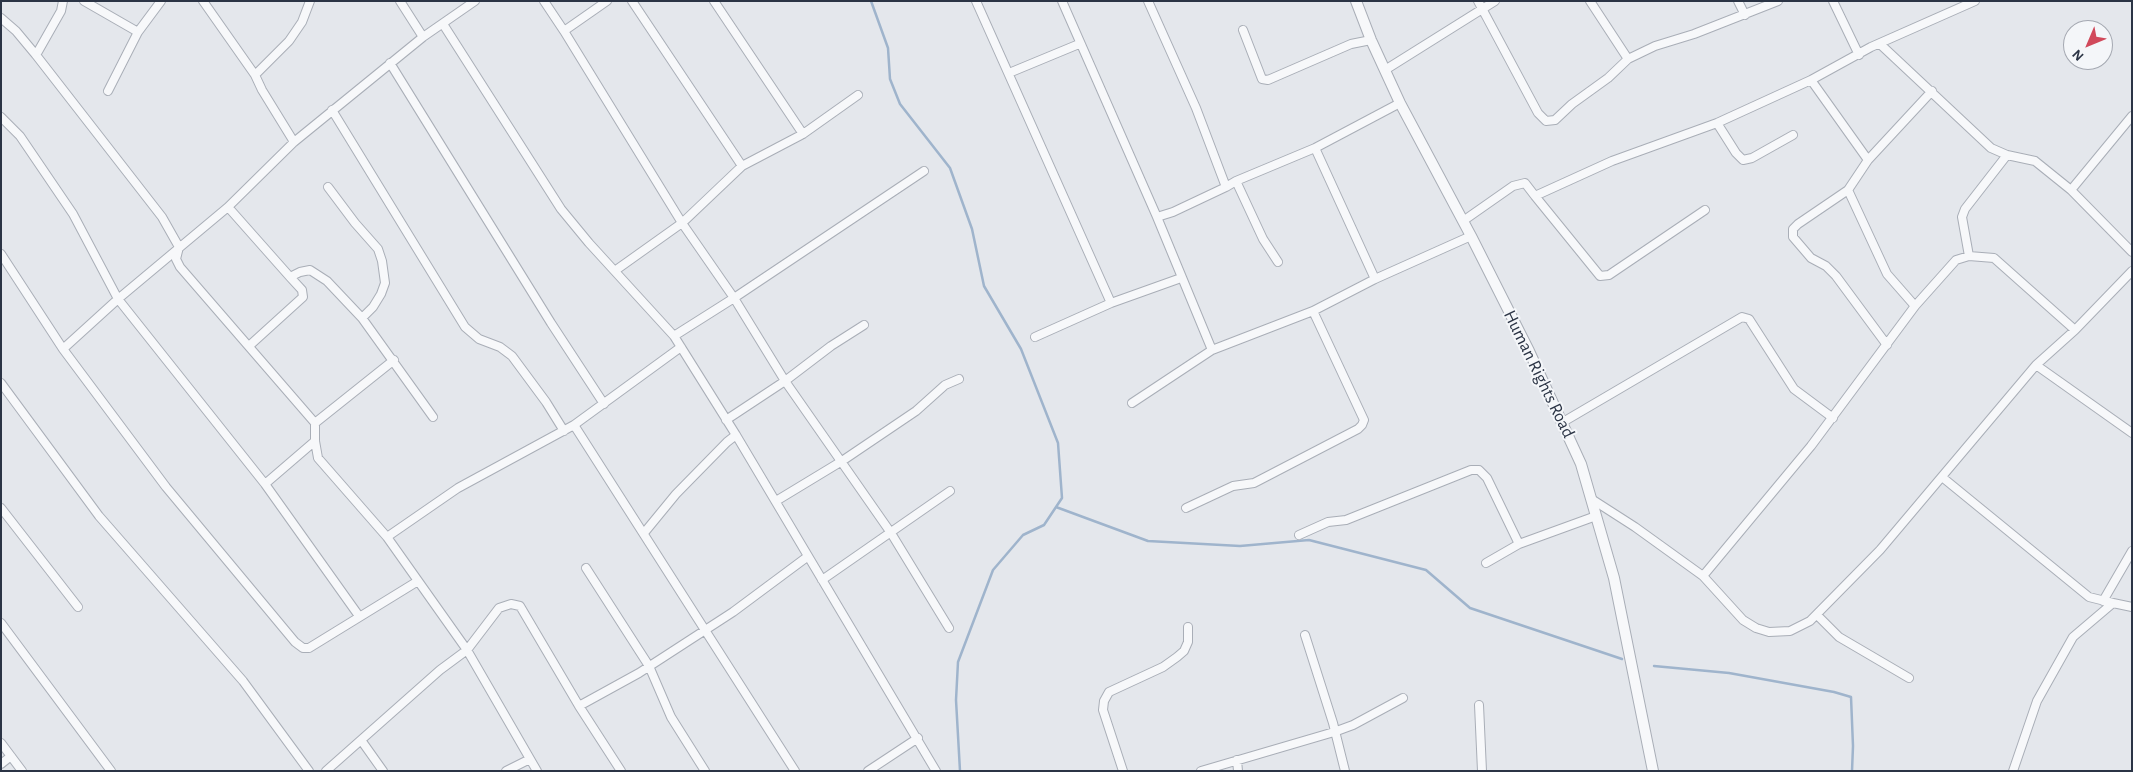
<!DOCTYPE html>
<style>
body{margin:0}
#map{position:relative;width:2133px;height:772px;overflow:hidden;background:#e4e7ec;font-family:"Alegreya Sans",sans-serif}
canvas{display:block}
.frame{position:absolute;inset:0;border:2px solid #2b3445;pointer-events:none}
.north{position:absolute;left:2063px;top:20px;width:50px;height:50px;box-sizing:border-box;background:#f4f6f9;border:1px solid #a4a8b1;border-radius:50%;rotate:225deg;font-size:14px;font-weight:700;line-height:20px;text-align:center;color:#2b3445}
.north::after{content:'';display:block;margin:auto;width:18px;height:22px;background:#d1495b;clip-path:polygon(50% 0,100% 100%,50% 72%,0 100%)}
</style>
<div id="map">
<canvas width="2133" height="772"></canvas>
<div class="frame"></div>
<div class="north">N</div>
</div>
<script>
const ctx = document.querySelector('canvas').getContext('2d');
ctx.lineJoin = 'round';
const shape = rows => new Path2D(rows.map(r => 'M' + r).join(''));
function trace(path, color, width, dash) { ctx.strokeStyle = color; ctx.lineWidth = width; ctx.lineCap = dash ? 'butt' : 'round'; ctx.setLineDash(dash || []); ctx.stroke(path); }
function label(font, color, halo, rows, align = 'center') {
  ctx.font = font + ' "Alegreya Sans",sans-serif'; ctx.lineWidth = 4; ctx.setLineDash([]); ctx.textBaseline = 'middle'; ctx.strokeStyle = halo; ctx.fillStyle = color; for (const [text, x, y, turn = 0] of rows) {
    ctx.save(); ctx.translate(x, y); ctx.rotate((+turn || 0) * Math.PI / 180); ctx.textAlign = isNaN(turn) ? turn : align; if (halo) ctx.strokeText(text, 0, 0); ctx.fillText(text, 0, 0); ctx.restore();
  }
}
const stream = shape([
 [871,1,888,48,890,79,900,104,950,168,972,229,984,286,1021,349,1058,443,1062,498,1044,525,1023,535,993,570,958,662,956,700,960,771],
 [1056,507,1148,541,1240,546,1309,540,1426,570,1470,608,1622,659],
 [1654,666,1729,673,1834,692,1851,697,1853,746,1852,771]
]);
const minor = shape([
 [84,1,138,32],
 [203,1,255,75,262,90,294,142],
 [400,1,423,37],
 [544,1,564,31,682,223,734,298,785,381,891,533,949,628],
 [632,1,742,166],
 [714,1,803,134],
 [976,1,1111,303],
 [1062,1,1157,217,1212,350],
 [1148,1,1196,108,1226,187],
 [1478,1,1538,113,1546,121,1555,120,1572,104,1608,78,1628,59,1655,46,1694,34,1778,1],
 [1590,1,1628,59],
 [1738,1,1745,15],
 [1833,1,1859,55],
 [1,18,16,31,36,55,162,217,179,247,176,259,180,267,315,423,315,441,318,458,387,537,467,650,537,771],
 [443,24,561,209,589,243,674,336,736,435,936,771],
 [1243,30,1262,79,1268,80,1351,44,1371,40],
 [564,31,607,1],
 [1880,44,1991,148,2007,155,2035,161,2071,190,2132,252],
 [36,55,61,11,63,1],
 [390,63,551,323,604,404],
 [1385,70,1495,1],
 [1009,73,1079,44],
 [255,75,289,41,302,22,310,1],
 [1811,80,1868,160],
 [108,91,138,32,161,1],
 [332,110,465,327,479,339,500,347,512,356,546,402,564,431],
 [1,117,20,136,73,214,118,299,265,484,359,616],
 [1717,123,1736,153,1743,160,1752,158,1793,135],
 [1315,148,1375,279],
 [1236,181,1263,239,1278,262],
 [328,187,355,223,378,249,382,261,385,283,381,294,373,307,362,318],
 [1848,190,1798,224,1793,229,1793,237,1811,258,1826,266,1836,276,1887,345],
 [2071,190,2132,116],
 [1535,196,1600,276,1609,275,1705,210],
 [228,207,290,277,302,290,303,297,249,346],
 [1157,217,1173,212,1226,187,1236,181,1315,148,1400,103],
 [1463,221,1513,186,1525,183,1535,196,1612,161,1717,123,1811,80,1871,47,1975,1],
 [1,254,63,349,166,487,295,642,303,648,309,648,418,581],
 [1969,256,1962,217,1965,209,2007,155],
 [616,270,682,223,742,166,803,134,858,95],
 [290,277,300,272,310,270,327,281,362,318,433,417],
 [1915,306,1887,274,1848,190,1868,160,1932,91],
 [674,336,734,298,924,171],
 [1035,337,1111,303,1181,278],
 [63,349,118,299,228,207,294,142,423,37,475,1],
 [2036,365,2132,433],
 [1,383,99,516,243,681,309,771],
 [1132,403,1212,350,1313,311,1375,279,1471,236],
 [726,420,785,381,831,346,864,325],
 [1563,422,1742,317,1749,319,1794,389,1833,418],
 [315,423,394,360],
 [574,425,795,771],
 [1942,477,2089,597,2113,603],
 [265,484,315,441],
 [1593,500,1635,527,1703,576,1743,620,1756,628,1769,632,1790,631,1810,621,1880,550,2036,365,2075,330],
 [776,501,842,461,916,411,945,385,959,379],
 [1,508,78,607],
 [1186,508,1233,486,1254,483,1358,429,1362,425,1364,420,1313,311],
 [644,533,676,494,727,442,736,435],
 [1299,535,1328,522,1346,520,1471,470,1479,470,1487,478,1519,544],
 [387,537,458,488,574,425,681,347],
 [1486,563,1519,544,1596,516],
 [586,568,649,666,671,717,705,771],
 [1703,576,1811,446,1915,306,1956,260,1969,256,1994,258,2075,330,2132,271],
 [822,580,950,491],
 [2103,601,2132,551],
 [1817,615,1839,637,1909,678],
 [1,623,111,771],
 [1305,635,1333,723,1345,771],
 [1479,705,1482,771],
 [579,706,639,673,733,612,807,557],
 [361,740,383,771],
 [1,743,22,771],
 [1237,760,1238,771],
 [1,764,11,756],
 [326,771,440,670,467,650,499,608,511,604,520,606,579,706,621,771],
 [506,771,530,759],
 [868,771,918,738],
 [1123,771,1103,710,1104,701,1109,692,1163,667,1177,657,1184,651,1188,642,1188,627],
 [1201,771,1334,732,1353,725,1403,698],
 [2013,771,2037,701,2073,637,2113,603,2132,607]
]);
const tertiary = shape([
 [1356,1,1371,40,1400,103,1471,236,1529,351,1581,464,1614,578,1653,771]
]);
const streetNames = [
 ["Human Rights Road",1539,374,64]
];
trace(stream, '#9fb4cc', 2.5);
trace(minor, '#a9aeb7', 10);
trace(tertiary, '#a9aeb7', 12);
trace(minor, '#f7f8fa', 8);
trace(tertiary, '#f7f8fa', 10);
label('18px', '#2b3445', '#f4f6f9', streetNames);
</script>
